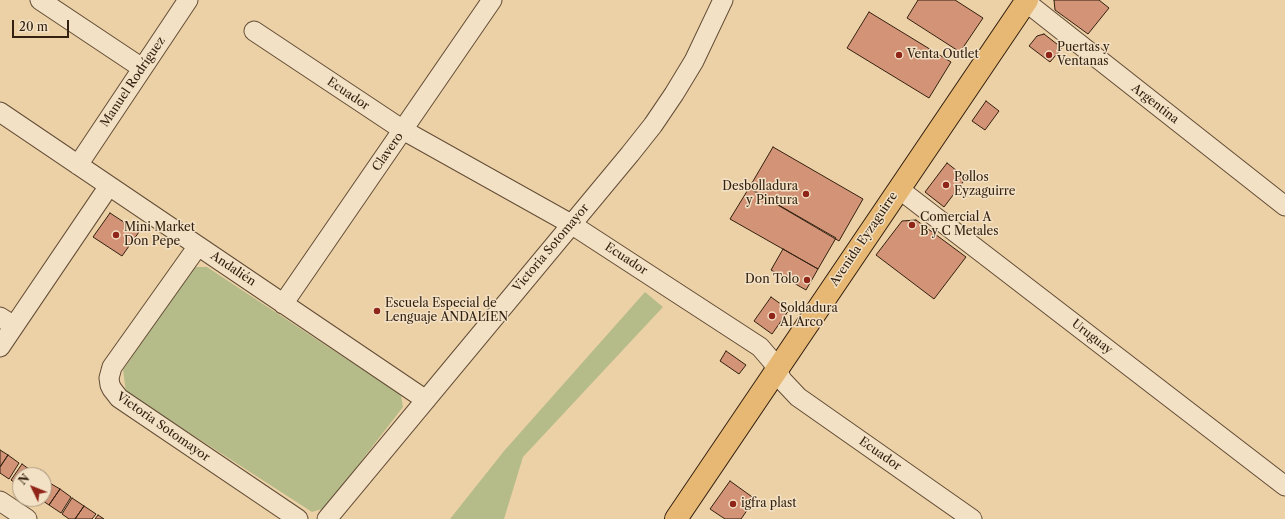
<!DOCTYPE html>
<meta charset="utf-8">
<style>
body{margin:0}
#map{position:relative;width:1285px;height:519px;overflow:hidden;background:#edd1a6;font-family:"Libre Caslon Text",serif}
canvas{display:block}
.north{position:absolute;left:12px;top:467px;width:40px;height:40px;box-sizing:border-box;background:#f3e1c5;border:1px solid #a6947d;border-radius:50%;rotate:313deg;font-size:11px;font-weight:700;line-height:16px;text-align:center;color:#332010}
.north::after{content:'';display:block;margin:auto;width:14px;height:18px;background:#8f2418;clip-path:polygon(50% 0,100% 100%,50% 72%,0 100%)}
.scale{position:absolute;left:12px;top:20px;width:57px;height:18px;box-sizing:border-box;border:2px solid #332010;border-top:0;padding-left:5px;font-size:12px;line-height:14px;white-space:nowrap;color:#332010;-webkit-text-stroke:3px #f3e1c5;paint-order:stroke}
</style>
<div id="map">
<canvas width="1285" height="519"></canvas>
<div class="north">N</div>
<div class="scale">20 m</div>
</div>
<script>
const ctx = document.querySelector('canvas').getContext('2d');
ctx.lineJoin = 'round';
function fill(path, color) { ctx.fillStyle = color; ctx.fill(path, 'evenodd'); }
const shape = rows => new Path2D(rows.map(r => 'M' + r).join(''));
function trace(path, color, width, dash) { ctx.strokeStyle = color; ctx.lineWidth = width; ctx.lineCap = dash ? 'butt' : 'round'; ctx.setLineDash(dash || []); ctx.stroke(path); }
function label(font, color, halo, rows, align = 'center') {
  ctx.font = font + ' "Libre Caslon Text",serif'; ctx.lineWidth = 3; ctx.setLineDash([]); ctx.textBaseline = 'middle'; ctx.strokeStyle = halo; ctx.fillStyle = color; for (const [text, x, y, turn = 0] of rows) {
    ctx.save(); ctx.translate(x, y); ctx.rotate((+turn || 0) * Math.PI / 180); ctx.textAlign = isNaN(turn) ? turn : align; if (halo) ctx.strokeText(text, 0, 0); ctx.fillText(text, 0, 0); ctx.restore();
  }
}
const green = shape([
 [193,267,207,267,401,395,403,407,325,508,312,512,126,392,123,370],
 [645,292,663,307,523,457,504,519,450,519,504,451]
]);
const building = shape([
 [918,0,955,0,983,18,960,52,907,18,918,0],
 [1054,0,1099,0,1109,8,1088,34,1055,10,1054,0],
 [869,12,951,62,929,98,847,48,869,12],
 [1044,34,1062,48,1050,62,1029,46,1037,36,1044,34],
 [986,101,999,111,985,130,972,121,986,101],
 [773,147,863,199,839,241,749,188,773,147],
 [947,163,966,178,944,207,925,192,947,163],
 [749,188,836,238,818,269,730,219,749,188],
 [110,213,139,232,122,256,93,237,110,213],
 [916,220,966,257,934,299,876,255,902,221,916,220],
 [783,249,818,269,806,290,771,270,783,249],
 [771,297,789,310,772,334,754,321,771,297],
 [726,351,746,365,739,374,720,361,726,351],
 [0,450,8,455,0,467,0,450],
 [8,455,19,463,9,479,0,473,0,467,8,455],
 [22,464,33,472,31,475,20,475,20,486,11,480,22,464],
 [730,481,755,499,741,519,725,519,710,509,730,481],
 [48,482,60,489,49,505,40,499,44,499,44,488,48,482],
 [60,489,71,497,61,513,49,505,60,489],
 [72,498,84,506,75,519,69,519,62,514,72,498],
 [84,506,96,514,92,519,75,519,84,506],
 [98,515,104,519,95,519,98,515]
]);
const minor = shape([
 [40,0,142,68],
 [1026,2,1285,206],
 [254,31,403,130,571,224,760,347,772,361,782,380,798,397,972,519],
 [0,112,426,400],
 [78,165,188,0],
 [899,189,1285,486],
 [198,246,112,367,109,378,110,385,112,389,119,398,298,519],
 [283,304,492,0],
 [0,317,14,326],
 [0,347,109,186],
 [0,501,27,519],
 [327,519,630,154,653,125,674,94,694,61,723,0]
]);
const primary = shape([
 [676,519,1027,0]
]);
const markers = [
 [899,55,4,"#8f2418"],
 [1049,55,4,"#8f2418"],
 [946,185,4,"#8f2418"],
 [806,194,4,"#8f2418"],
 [912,225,4,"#8f2418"],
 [116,235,4,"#8f2418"],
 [807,280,4,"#8f2418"],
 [377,311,4,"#8f2418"],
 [772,316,4,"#8f2418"],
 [733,504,4,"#8f2418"]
];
const poiNames = [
 ["Puertas y",1057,48],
 ["Ventanas",1057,62],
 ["Venta Outlet",907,55],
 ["Pollos",954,178],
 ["Eyzaguirre",954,192],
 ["Desbolladura",798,187,"right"],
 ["y Pintura",798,201,"right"],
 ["Comercial A",920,218],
 ["B y C Metales",920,232],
 ["Mini Market",124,228],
 ["Don Pepe",124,242],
 ["Don Tolo",799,280,"right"],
 ["Escuela Especial de",385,304],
 ["Lenguaje ANDALIEN",385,318],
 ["Soldadura",780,309],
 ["Al Arco",780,323],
 ["igfra plast",741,504]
];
const streetNames = [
 ["Manuel Rodríguez",133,82,-56],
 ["Ecuador",348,94,34],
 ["Argentina",1155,104,38],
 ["Clavero",388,152,-55],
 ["Avenida Eyzaguirre",864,239,-56],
 ["Victoria Sotomayor",551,248,-50],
 ["Ecuador",626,259,33],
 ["Andalién",233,269,34],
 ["Uruguay",1092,337,38],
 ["Victoria Sotomayor",163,427,35],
 ["Ecuador",880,454,35]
];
fill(green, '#b5bc89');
fill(building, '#d29376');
trace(building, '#332010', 1);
trace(minor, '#624c36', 21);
trace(primary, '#332010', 24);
trace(minor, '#f3e1c5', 19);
trace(primary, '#e6b873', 22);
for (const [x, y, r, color] of markers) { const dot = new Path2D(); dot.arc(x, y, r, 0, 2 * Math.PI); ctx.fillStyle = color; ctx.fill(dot); trace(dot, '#f3e1c5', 1.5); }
label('12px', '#332010', '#f3e1c5', poiNames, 'left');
label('12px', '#332010', '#f3e1c5', streetNames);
</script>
